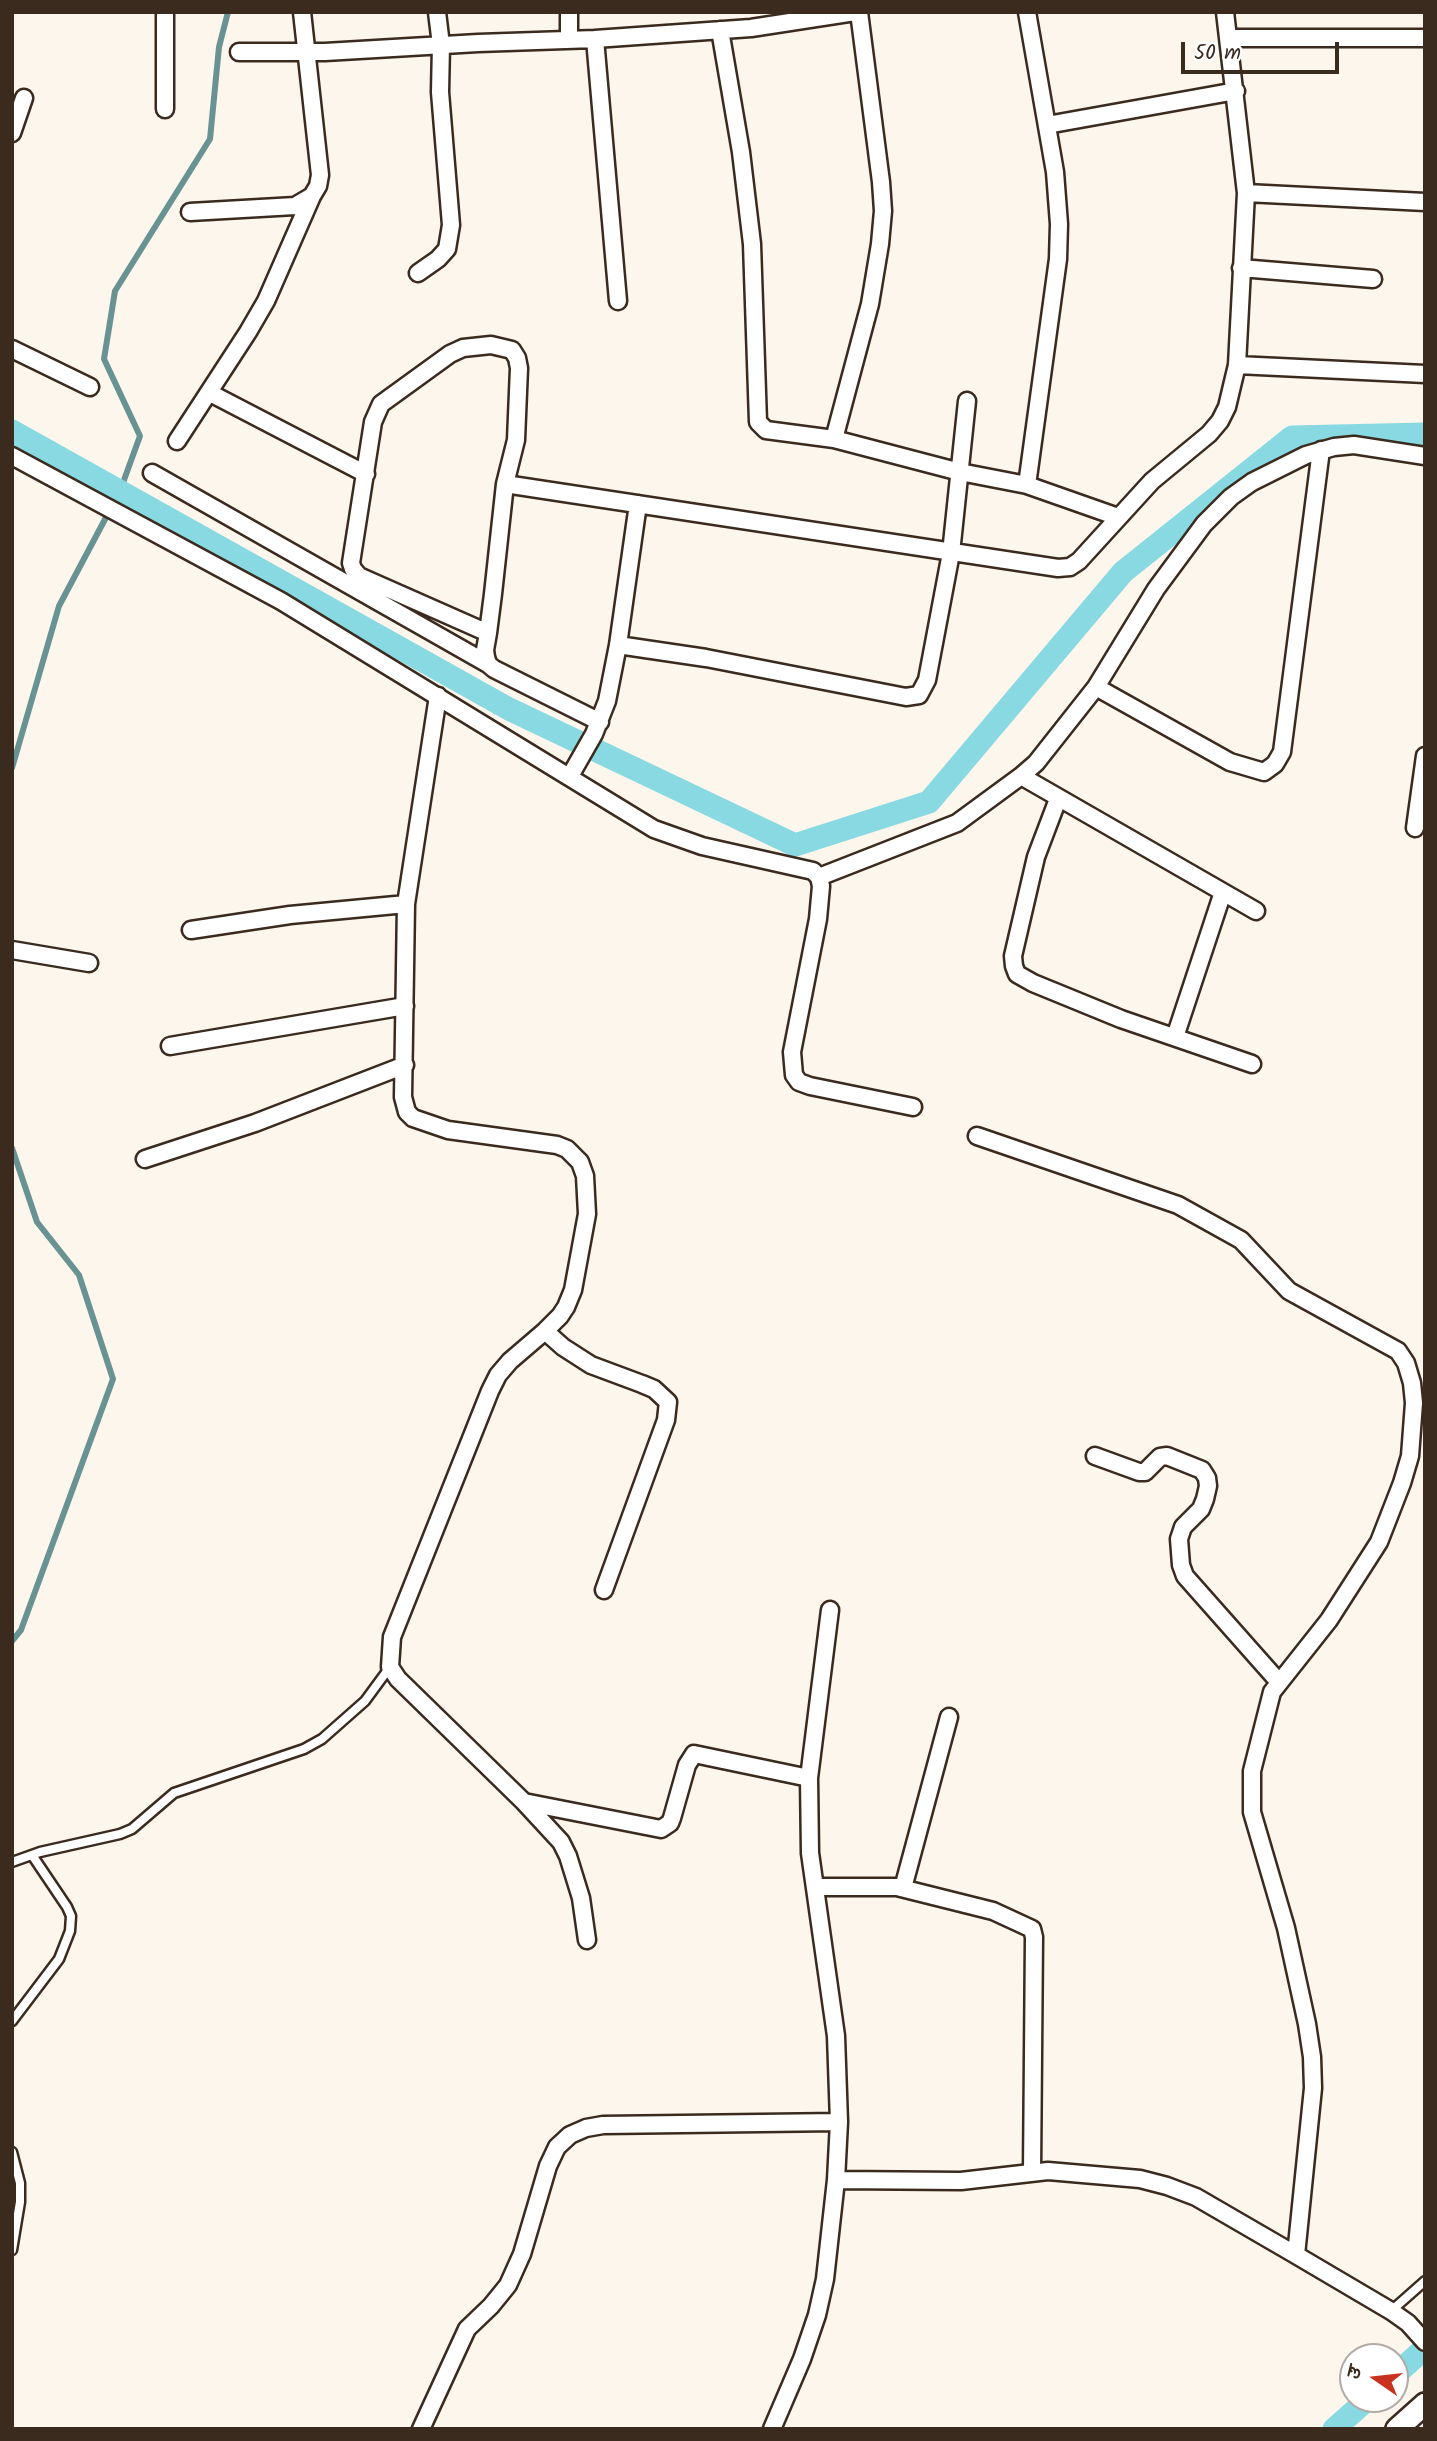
<!DOCTYPE html>
<meta charset="utf-8">
<style>
body{margin:0}
#map{position:relative;width:1437px;height:2441px;overflow:hidden;background:#fcf6ed;font-family:Kalam,"Playpen Sans Deva",sans-serif}
canvas{display:block}
.frame{position:absolute;inset:0;border:14px solid #3b2a1e;pointer-events:none}
.north{position:absolute;left:1339px;top:2343px;width:70px;height:70px;box-sizing:border-box;background:#fff;border:2px solid #b1aaa5;border-radius:50%;rotate:284deg;font-size:19px;font-weight:700;line-height:28px;text-align:center;color:#3b2a1e}
.north::after{content:'';display:block;margin:auto;width:24px;height:32px;background:#c8321e;clip-path:polygon(50% 0,100% 100%,50% 72%,0 100%)}
.scale{position:absolute;left:1181px;top:42px;width:158px;height:32px;box-sizing:border-box;border:4px solid #3b2a1e;border-top:0;padding-left:9px;font-size:21px;line-height:24px;white-space:nowrap;color:#3b2a1e;-webkit-text-stroke:5px #fff;paint-order:stroke}
</style>
<div id="map">
<canvas width="1437" height="2441"></canvas>
<div class="frame"></div>
<div class="north">उ</div>
<div class="scale">50 m</div>
</div>
<script>
const ctx = document.querySelector('canvas').getContext('2d');
ctx.lineJoin = 'round';
const shape = rows => new Path2D(rows.map(r => 'M' + r).join(''));
function trace(path, color, width, dash) { ctx.strokeStyle = color; ctx.lineWidth = width; ctx.lineCap = dash ? 'butt' : 'round'; ctx.setLineDash(dash || []); ctx.stroke(path); }
const stream = shape([
 [12,768,59,606,120,491,140,436,104,359,115,291,210,139,219,47,228,12],
 [12,1148,37,1222,79,1275,113,1379,21,1630,12,1641]
]);
const canal = shape([
 [12,431,509,709,795,845,929,802,1123,572,1292,437,1425,434],
 [1395,2375,1425,2348],
 [1334,2429,1368,2399]
]);
const service = shape([
 [12,1862,40,1852,120,1834,132,1829,174,1793,304,1749,322,1739,365,1701,390,1667],
 [12,2021,59,1959,70,1931,71,1916,67,1907,32,1855],
 [12,2152,20,2183,20,2202,12,2250],
 [1391,2311,1425,2281]
]);
const minor = shape([
 [569,12,569,40],
 [720,30,741,152,752,244,758,422,766,430,834,439,960,472,1027,485,1118,517],
 [1230,38,1425,38],
 [595,39,618,301],
 [239,52,325,52,478,43,595,39,751,28,855,12],
 [165,109,165,12],
 [1047,125,1236,91],
 [12,133,24,98],
 [1246,193,1425,202],
 [190,212,295,206,312,196,318,186,320,175,302,12],
 [1241,268,1373,279],
 [418,273,438,259,447,249,451,225,440,92,441,45,437,12],
 [12,349,90,387],
 [1237,365,1425,374],
 [210,393,366,474],
 [834,439,870,304,880,244,883,211,881,182,859,12],
 [177,441,248,332,266,301,312,196],
 [12,456,281,601,654,829,702,846,813,871,819,877,821,886,818,919,792,1052,794,1075,799,1082,810,1086,913,1107],
 [152,473,488,664],
 [505,484,1058,568,1070,567,1079,561,1152,481,1209,434,1220,421,1227,407,1237,365,1246,193,1225,12],
 [1027,485,1058,259,1059,224,1055,172,1027,12],
 [488,633,359,576,353,569,351,563,373,422,381,404,450,354,463,348,491,345,512,350,517,358,519,368,516,440,505,484,493,594,488,633,485,650,486,657,488,664,494,669,600,722],
 [618,645,706,658,906,697,919,695,927,680,951,553,967,401],
 [1096,687,1230,762,1264,772,1275,764,1282,752,1321,450],
 [438,696,406,904,403,1097,407,1112,413,1118,448,1130,557,1145,567,1149,580,1162,585,1176,587,1214,573,1290,566,1307,560,1316,545,1331,510,1361,498,1375,490,1391,392,1637,390,1667,398,1679,524,1802,561,1842,568,1856,581,1898,587,1940],
 [570,776,594,734,607,701,618,645,638,504],
 [1021,776,1036,763,1096,687,1156,589,1204,524,1231,497,1252,482,1306,455,1334,447,1354,445,1425,456],
 [1058,799,1036,857,1013,956,1014,966,1017,974,1033,983,1121,1019,1252,1064],
 [1415,828,1425,756],
 [819,877,957,823,1021,776,1256,911],
 [191,930,290,915,406,904],
 [12,950,89,963],
 [1175,1037,1223,892],
 [170,1046,405,1006],
 [977,1136,1178,1205,1241,1240,1289,1291,1398,1351,1406,1363,1412,1383,1414,1403,1410,1456,1402,1483,1379,1542,1329,1620,1272,1692,1252,1771,1252,1812,1286,1928,1307,2024,1312,2057,1313,2088,1296,2255,1391,2311,1408,2323,1425,2342],
 [145,1159,255,1123,405,1065],
 [545,1331,563,1347,591,1365,642,1384,654,1389,668,1402,666,1420,604,1590],
 [1095,1456,1139,1472,1145,1472,1160,1457,1167,1456,1202,1470,1207,1478,1208,1486,1205,1499,1201,1509,1183,1527,1179,1539,1181,1565,1185,1576,1278,1681],
 [524,1802,661,1829,670,1823,672,1818,687,1765,694,1754,809,1778],
 [815,1887,897,1887,993,1911,1032,1929,1034,1937,1032,2172],
 [903,1888,949,1717],
 [836,2180,961,2181,1048,2171,1140,2179,1167,2186,1196,2197,1296,2255],
 [421,2429,467,2329,491,2306,508,2285,522,2254,548,2166,557,2147,570,2135,586,2128,603,2125,839,2122],
 [772,2429,802,2359,817,2315,825,2279,836,2180,839,2122,836,2036,810,1853,809,1778,830,1610]
]);
const tertiary = shape([
 [1397,2429,1425,2404]
]);
trace(stream, '#699393', 6);
trace(canal, '#88d9e1', 23);
trace(service, '#3b2a1e', 13);
trace(minor, '#3b2a1e', 21);
trace(tertiary, '#3b2a1e', 26);
trace(service, '#fff', 8);
trace(minor, '#fff', 16);
trace(tertiary, '#fff', 21);
</script>
